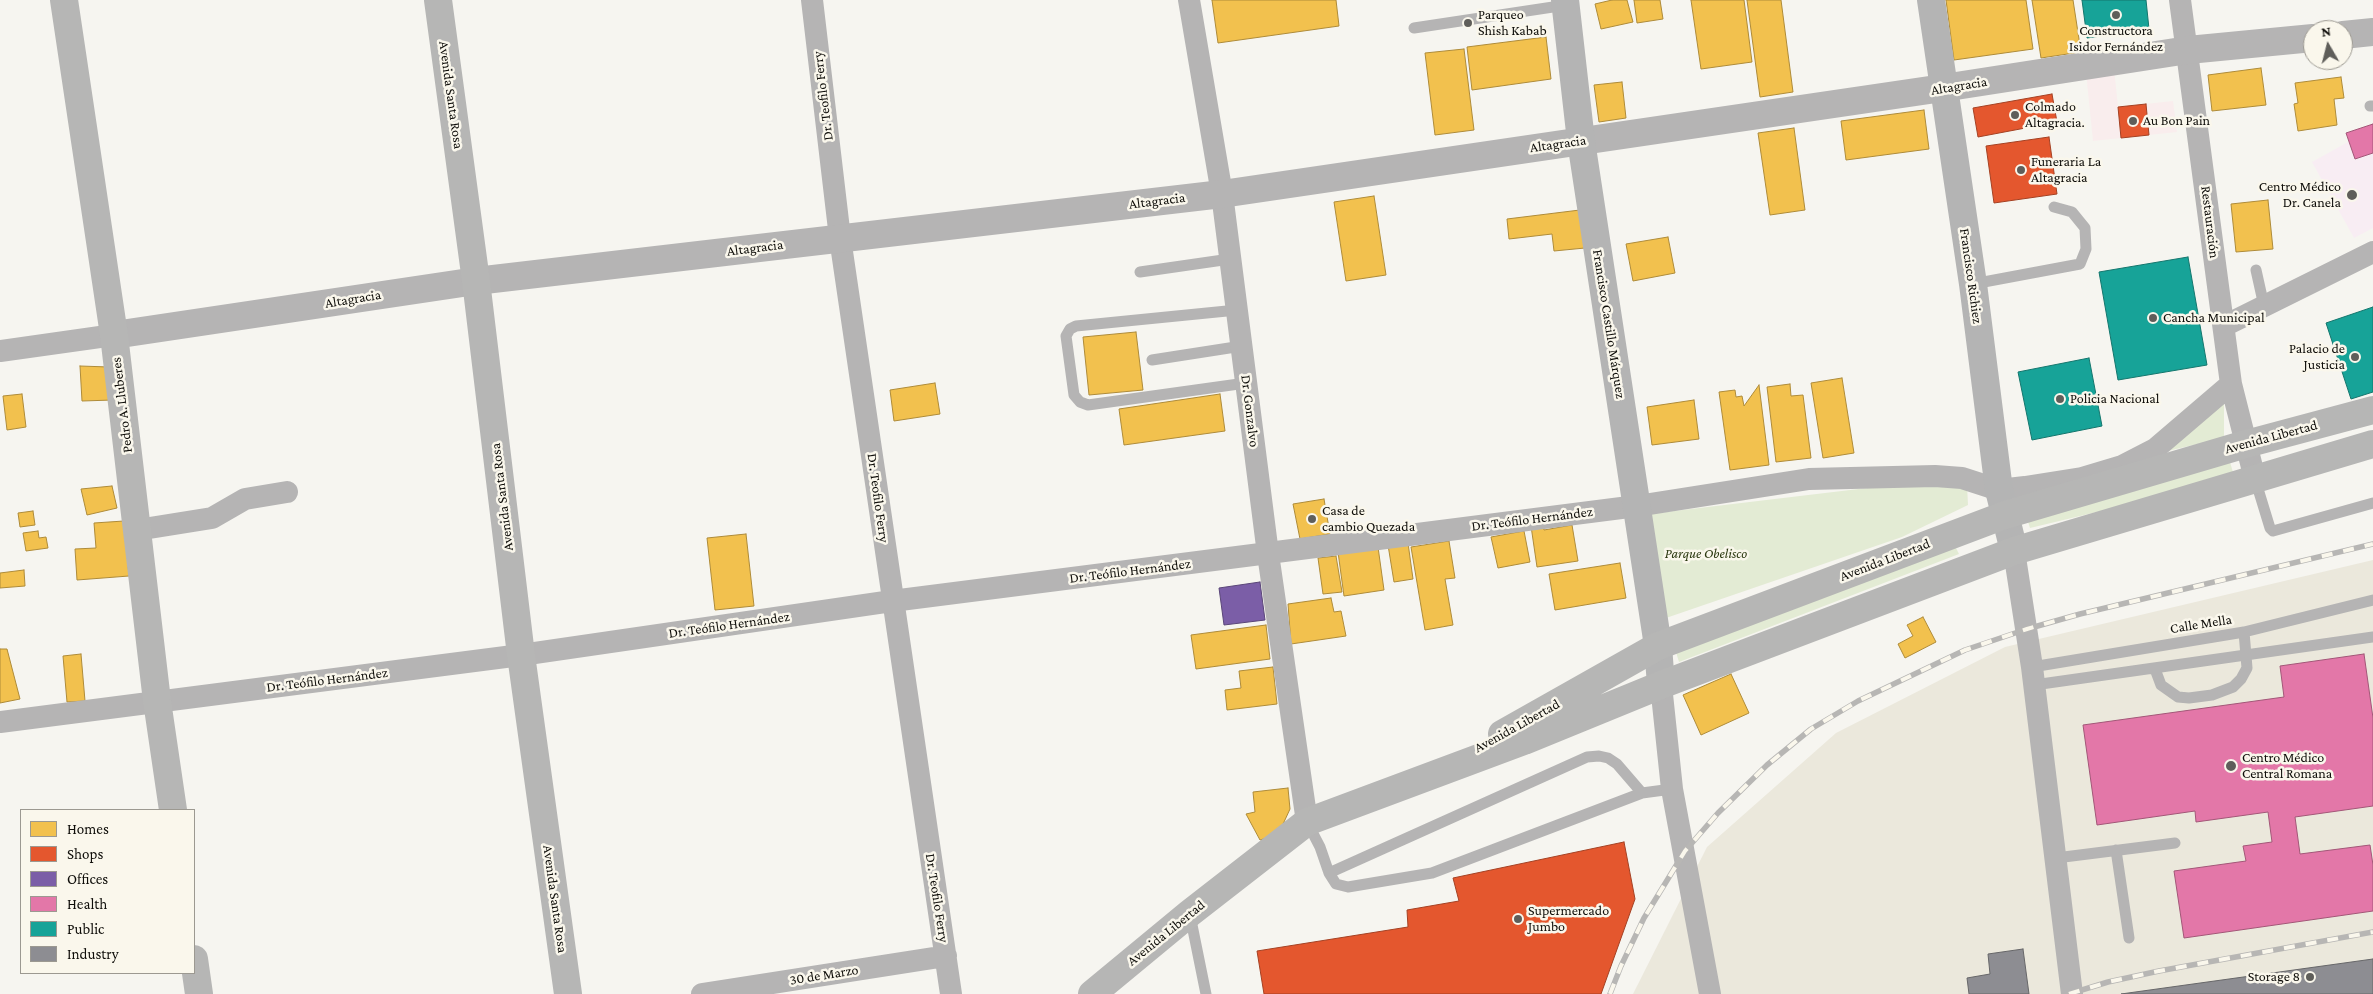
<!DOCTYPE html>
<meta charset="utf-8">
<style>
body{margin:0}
#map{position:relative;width:2373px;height:994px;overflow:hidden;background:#f6f5f0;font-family:"Crimson Pro",serif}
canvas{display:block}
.legend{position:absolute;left:20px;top:809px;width:175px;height:165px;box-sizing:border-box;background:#faf7ec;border:1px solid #9c9991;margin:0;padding:6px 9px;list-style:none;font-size:15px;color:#0e0d09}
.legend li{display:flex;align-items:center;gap:10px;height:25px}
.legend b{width:25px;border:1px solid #9c9991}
.north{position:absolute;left:2303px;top:20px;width:50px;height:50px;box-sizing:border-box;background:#faf7ec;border:1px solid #9c9991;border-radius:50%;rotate:352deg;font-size:14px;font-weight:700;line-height:20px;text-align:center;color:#0e0d09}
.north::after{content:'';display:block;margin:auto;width:18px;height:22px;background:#5f5e5a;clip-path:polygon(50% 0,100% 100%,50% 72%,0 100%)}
</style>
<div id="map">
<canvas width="2373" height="994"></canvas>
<ul class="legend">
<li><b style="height:14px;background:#f2c14e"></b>Homes</li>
<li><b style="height:14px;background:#e4572e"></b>Shops</li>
<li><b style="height:14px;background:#7b5ea7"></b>Offices</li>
<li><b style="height:14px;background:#e377a8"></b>Health</li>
<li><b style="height:14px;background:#17a398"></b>Public</li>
<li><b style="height:14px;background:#8d8d92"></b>Industry</li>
</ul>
<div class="north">N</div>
</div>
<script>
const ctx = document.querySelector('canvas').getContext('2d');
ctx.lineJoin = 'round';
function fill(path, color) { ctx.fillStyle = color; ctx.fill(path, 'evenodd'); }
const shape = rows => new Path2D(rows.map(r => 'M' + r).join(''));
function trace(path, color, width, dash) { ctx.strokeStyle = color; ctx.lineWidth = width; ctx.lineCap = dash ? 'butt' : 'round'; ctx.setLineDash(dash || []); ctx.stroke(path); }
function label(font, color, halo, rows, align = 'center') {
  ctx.font = font + ' "Crimson Pro",serif'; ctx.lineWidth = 5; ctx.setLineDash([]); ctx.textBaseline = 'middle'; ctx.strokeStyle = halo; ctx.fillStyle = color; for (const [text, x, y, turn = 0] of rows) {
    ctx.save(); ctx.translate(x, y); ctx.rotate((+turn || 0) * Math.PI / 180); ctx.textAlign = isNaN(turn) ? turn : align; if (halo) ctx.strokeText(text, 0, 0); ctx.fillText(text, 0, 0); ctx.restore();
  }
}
const commercial = shape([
 [2114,69,2118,107,2173,101,2177,132,2093,141,2086,72]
]);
const built = shape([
 [2373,560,2373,994,1633,994,1707,847,1836,733,2005,647]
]);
const medical = shape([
 [2373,128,2373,228,2354,238,2312,162]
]);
const green = shape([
 [2224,396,2224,438,2159,453],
 [2227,452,2235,479,2030,528,2023,506],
 [1934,480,1967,485,1968,505,1902,537,1666,618,1649,514],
 [1949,534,1959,554,1679,662,1671,636]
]);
const homes = shape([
 [1212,0,1336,0,1339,26,1218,43,1212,0],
 [1612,0,1627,0,1633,22,1601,29,1595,4,1612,0],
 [1634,0,1660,0,1663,19,1637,23,1634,0],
 [1691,0,1744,0,1752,62,1701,69,1691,0],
 [1747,0,1781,0,1793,92,1760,97,1747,0],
 [1946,0,2026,0,2033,49,1954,60,1946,0],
 [2032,0,2073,0,2081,52,2041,58,2032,0],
 [1546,37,1551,79,1472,90,1467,47,1546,37],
 [1464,49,1474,130,1435,135,1425,53,1464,49],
 [2261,68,2266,105,2212,111,2208,75,2261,68],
 [2341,77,2344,98,2334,99,2337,125,2298,131,2294,104,2298,103,2295,83,2341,77],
 [1622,82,1626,118,1599,122,1594,85,1622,82],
 [1924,110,1929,149,1846,160,1841,121,1924,110],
 [1794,128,1805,210,1770,215,1758,133,1794,128],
 [1374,196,1386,275,1346,281,1334,202,1374,196],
 [2268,200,2273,249,2236,252,2231,204,2268,200],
 [1580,210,1585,248,1554,251,1552,234,1509,239,1507,219,1580,210],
 [1668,237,1675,273,1633,281,1626,244,1668,237],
 [1136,332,1143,390,1089,395,1083,337,1136,332],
 [80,366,109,367,113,400,82,401,80,366],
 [1842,378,1854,453,1823,458,1811,383,1842,378],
 [935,383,940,414,894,421,890,390,935,383],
 [1790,384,1791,396,1803,395,1811,458,1776,462,1767,387,1790,384],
 [1759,385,1769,465,1730,470,1719,392,1735,390,1736,397,1742,396,1744,406,1759,385],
 [22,394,26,427,7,430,3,396,22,394],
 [1220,394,1225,431,1124,445,1119,409,1220,394],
 [1694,400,1699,439,1652,445,1647,407,1694,400],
 [112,486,117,508,87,515,81,489,112,486],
 [1324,499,1330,534,1300,539,1293,504,1324,499],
 [33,511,35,525,20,527,18,513,33,511],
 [124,521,129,576,77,580,75,549,96,548,94,523,124,521],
 [1543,524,1544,530,1572,525,1578,561,1537,567,1531,526,1543,524],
 [38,531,39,538,46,537,48,548,26,551,23,533,38,531],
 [1524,531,1530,562,1498,568,1491,537,1524,531],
 [746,534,754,606,715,610,707,538,746,534],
 [1449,541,1455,578,1445,579,1453,625,1425,630,1411,547,1449,541],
 [1408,543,1413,579,1394,582,1388,545,1408,543],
 [1378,547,1384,590,1344,596,1338,552,1378,547],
 [1336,556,1342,592,1323,594,1318,558,1336,556],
 [1620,563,1626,598,1555,610,1549,574,1620,563],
 [24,570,25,586,0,588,0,573,24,570],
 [1331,598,1334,612,1341,611,1346,636,1291,644,1288,604,1331,598],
 [1923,617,1936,642,1905,658,1898,644,1913,636,1907,625,1923,617],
 [1266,625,1270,659,1196,669,1191,635,1266,625],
 [0,649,7,649,20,699,0,703,0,649],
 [81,654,85,701,67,702,63,656,81,654],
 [1273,667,1277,704,1227,710,1225,690,1241,688,1239,671,1273,667],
 [1731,674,1749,713,1701,735,1683,695,1731,674],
 [1288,788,1290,809,1278,835,1260,840,1246,814,1255,812,1253,792,1288,788]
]);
const shops = shape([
 [2052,94,2057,122,1978,137,1973,108,2052,94],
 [2146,104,2149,135,2121,138,2118,107,2146,104],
 [2049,137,2057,194,1994,203,1986,146,2049,137],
 [1624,842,1635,899,1601,994,1264,994,1257,951,1408,927,1407,910,1459,901,1453,878,1624,842]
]);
const offices = shape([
 [1260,582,1265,620,1224,625,1219,588,1260,582]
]);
const health = shape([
 [2373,124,2373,153,2355,159,2346,133,2373,124],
 [2364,654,2373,718,2373,806,2295,817,2300,854,2370,845,2373,865,2373,911,2184,938,2174,871,2246,861,2243,846,2272,842,2268,812,2196,822,2195,811,2097,825,2083,725,2284,697,2280,666,2364,654]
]);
const public = shape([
 [2082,0,2146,0,2149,29,2087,38,2082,0],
 [2188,257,2207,365,2118,380,2099,272,2188,257],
 [2373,307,2373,392,2351,399,2326,323,2373,307],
 [2089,358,2102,426,2032,440,2018,372,2089,358]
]);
const industry = shape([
 [2023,949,2029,994,1969,994,1967,978,1990,974,1988,954,2023,949],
 [2373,959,2373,994,2121,994,2373,959]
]);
const service = shape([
 [1414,28,1566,5],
 [2370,106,2373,106],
 [2256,270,2264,306],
 [1140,272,1230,259],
 [1973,284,2080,264,2086,249,2085,228,2072,212,2054,207],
 [1237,310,1076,326,1070,329,1066,336,1074,395,1080,402,1088,405,1246,383],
 [1152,360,1242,346],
 [2255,479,2270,528,2273,531,2373,503],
 [2032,667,2244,632,2373,600],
 [2155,669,2161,685,2178,697,2189,698,2212,695,2233,687,2241,679,2247,668,2244,632],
 [2034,685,2373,637],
 [1307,822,1320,847,1329,873,1336,884,1348,887,1432,873,1642,793,1672,789],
 [2116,850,2129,938],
 [2056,858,2175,843],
 [1329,873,1587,757,1599,756,1608,758,1617,764,1642,793],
 [1190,915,1206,994]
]);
const minor = shape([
 [812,0,840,238,951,994],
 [1189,0,1222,194,1268,554,1307,822],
 [2180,0,2231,384,2255,479],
 [2224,326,2373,252],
 [0,351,114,335],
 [137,530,212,518,245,499,287,492],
 [2014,551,2032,667,2072,994],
 [1661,685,1672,789,1710,994],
 [0,722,521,655,892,601,1637,506,1809,479,1935,476,1962,478,1999,490,2025,487,2082,478,2122,466,2155,449,2231,384],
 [702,994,946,956]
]);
const tertiary = shape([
 [2343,35,2373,32],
 [114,335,476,281,1222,194,1943,88,2188,50,2313,38]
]);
const secondary = shape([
 [1565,0,1581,141,1658,646,1661,685],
 [1931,0,1973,284,1999,490,2014,551]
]);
const primary = shape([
 [64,0,114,335,157,701,173,810],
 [438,0,476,281,521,655,568,994],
 [1502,734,1658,646,2005,515,2246,444,2373,410],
 [194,959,199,994],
 [1092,994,1190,913,1307,822,1524,741,1661,685,2014,551,2373,444]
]);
const rail = shape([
 [1610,994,1621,966,1644,918,1685,851,1718,813,1767,765,1811,729,1858,701,1965,650,2027,629,2080,614,2373,544],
 [2069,994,2108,982,2159,971,2373,932]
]);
const markers = [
 [2116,15,5,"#5f5e5a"],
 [1468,23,5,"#5f5e5a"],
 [2015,115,5,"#5f5e5a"],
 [2133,121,5,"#5f5e5a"],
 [2021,170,5,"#5f5e5a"],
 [2352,195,6,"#5f5e5a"],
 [2153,318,5,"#5f5e5a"],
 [2355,357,5,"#5f5e5a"],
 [2060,399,5,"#5f5e5a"],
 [1312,519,5,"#5f5e5a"],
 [2231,766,6,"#5f5e5a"],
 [1518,919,5,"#5f5e5a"],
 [2310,977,5,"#5f5e5a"]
];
const poiNames = [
 ["Parqueo",1478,15],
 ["Shish Kabab",1478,31],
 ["Constructora",2116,31,"center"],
 ["Isidor Fernández",2116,47,"center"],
 ["Colmado",2025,107],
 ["Altagracia.",2025,123],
 ["Au Bon Pain",2143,121],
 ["Funeraria La",2031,162],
 ["Altagracia",2031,178],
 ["Centro Médico",2341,187,"right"],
 ["Dr. Canela",2341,203,"right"],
 ["Cancha Municipal",2163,318],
 ["Palacio de",2345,349,"right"],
 ["Justicia",2345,365,"right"],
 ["Policia Nacional",2070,399],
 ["Casa de",1322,511],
 ["cambio Quezada",1322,527],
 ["Centro Médico",2242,758],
 ["Central Romana",2242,774],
 ["Supermercado",1528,911],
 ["Jumbo",1528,927],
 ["Storage 8",2300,977,"right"]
];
const streetNames = [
 ["Altagracia",1959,86,-9],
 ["Avenida Santa Rosa",451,95,82],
 ["Dr. Teofilo Ferry",823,96,-97],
 ["Altagracia",1558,144,-8],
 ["Altagracia",1157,201,-7],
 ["Restauración",2210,222,83],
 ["Altagracia",755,248,-7],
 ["Francisco Richiez",1971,276,82],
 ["Altagracia",353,299,-9],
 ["Francisco Castillo Márquez",1609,324,81],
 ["Pedro A. Lluberes",122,405,-97],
 ["Dr. Gonzalvo",1250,411,83],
 ["Avenida Libertad",2271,437,-15],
 ["Avenida Santa Rosa",502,497,-97],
 ["Dr. Teofilo Ferry",878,498,82],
 ["Dr. Teófilo Hernández",1532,519,-7],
 ["Avenida Libertad",1885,560,-21],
 ["Dr. Teófilo Hernández",1130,571,-7],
 ["Calle Mella",2201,624,-9],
 ["Dr. Teófilo Hernández",729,625,-8],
 ["Dr. Teófilo Hernández",327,680,-7],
 ["Avenida Libertad",1517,726,-29],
 ["Dr. Teofilo Ferry",937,898,81],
 ["Avenida Santa Rosa",555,899,82],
 ["Avenida Libertad",1166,933,-39],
 ["30 de Marzo",824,975,-9]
];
const parkNames = [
 ["Parque Obelisco",1706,554]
];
fill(commercial, '#f9eded');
fill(built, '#ebe8dc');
fill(medical, '#f8edf3');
fill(green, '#e3ebd4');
fill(homes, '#f2c14e');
trace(homes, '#ae8b39', 1);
fill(shops, '#e4572e');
trace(shops, '#a44123', 1);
fill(offices, '#7b5ea7');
trace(offices, '#5a4678', 1);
fill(health, '#e377a8');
trace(health, '#a35778', 1);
fill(public, '#17a398');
trace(public, '#14766d', 1);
fill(industry, '#8d8d92');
trace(industry, '#676769', 1);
trace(service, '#b5b4b4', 11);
trace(minor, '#b5b4b4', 22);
trace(tertiary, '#b5b4b4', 28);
trace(secondary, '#b4b4b4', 28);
trace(primary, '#b6b6b5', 28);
trace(rail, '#b7b6b4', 5.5);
trace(rail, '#faf7ec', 4, [11]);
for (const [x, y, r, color] of markers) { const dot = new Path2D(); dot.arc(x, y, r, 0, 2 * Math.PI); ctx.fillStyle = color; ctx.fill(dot); trace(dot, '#faf7ec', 2); }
label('14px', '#0e0d09', '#faf7ec', poiNames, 'left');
label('14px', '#0e0d09', '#faf7ec', streetNames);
label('italic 14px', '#2b3810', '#faf7ec', parkNames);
</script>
